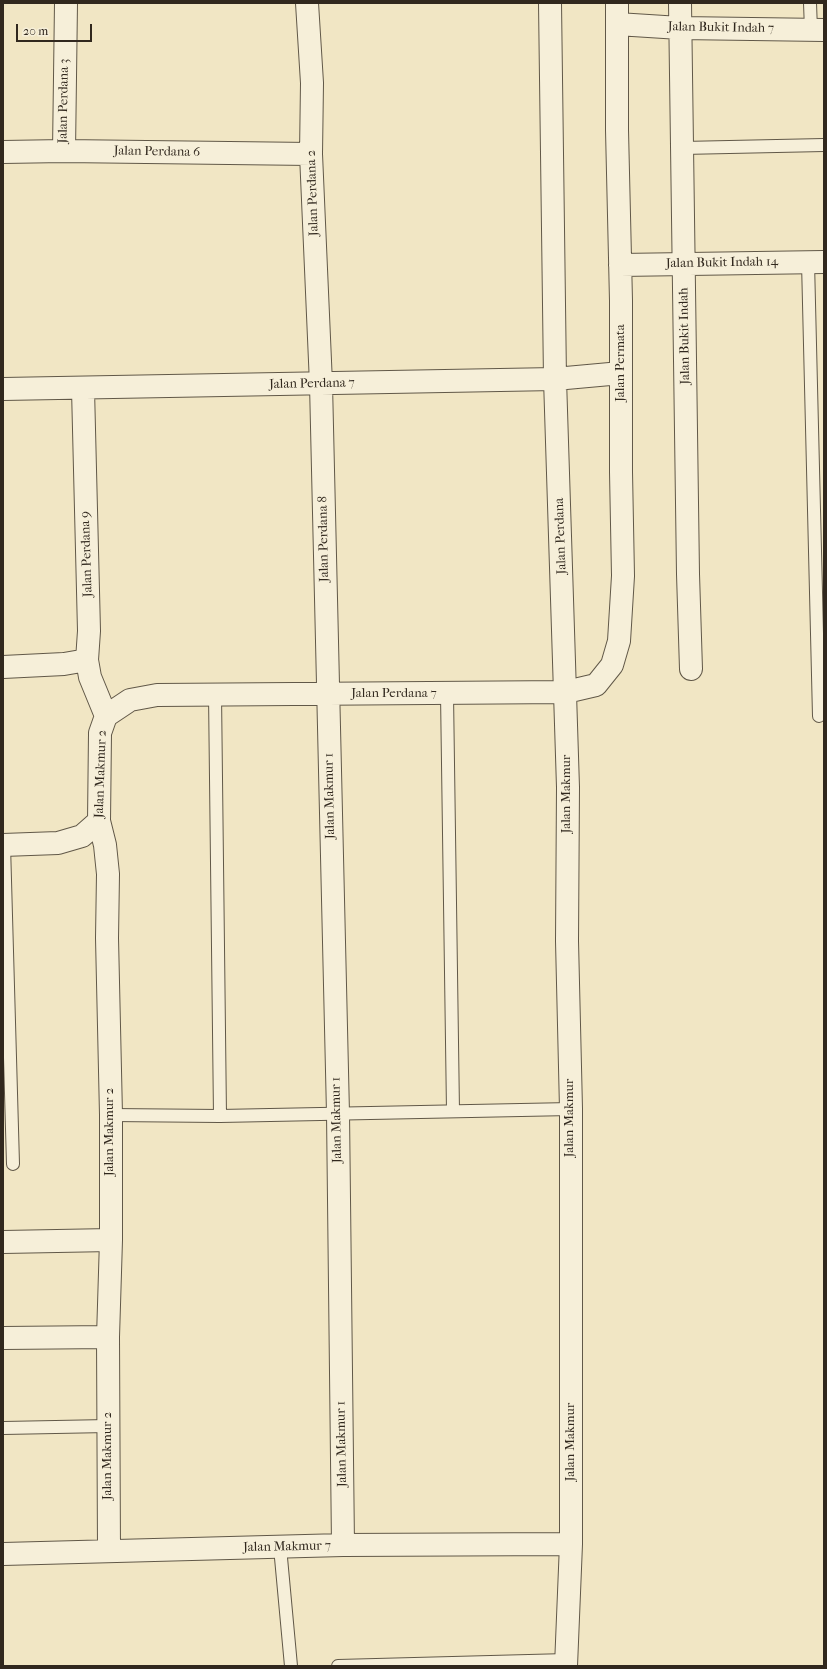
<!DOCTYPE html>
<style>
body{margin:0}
#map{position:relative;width:827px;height:1669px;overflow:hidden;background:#f1e6c4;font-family:"IM FELL French Canon",serif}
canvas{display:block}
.frame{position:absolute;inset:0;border:4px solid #31281e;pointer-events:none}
.scale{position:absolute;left:16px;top:24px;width:76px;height:18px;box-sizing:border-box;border:2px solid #31281e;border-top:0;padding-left:5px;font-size:12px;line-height:14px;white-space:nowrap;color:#31281e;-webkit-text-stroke:3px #f6efd9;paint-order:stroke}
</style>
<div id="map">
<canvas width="827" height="1669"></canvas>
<div class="frame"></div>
<div class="scale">20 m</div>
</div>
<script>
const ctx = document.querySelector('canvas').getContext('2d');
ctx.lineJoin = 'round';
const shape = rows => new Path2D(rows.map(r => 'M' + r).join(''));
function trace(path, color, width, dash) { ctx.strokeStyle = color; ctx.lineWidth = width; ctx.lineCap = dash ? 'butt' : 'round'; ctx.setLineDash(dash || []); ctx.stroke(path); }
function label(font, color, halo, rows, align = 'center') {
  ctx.font = font + ' "IM FELL French Canon",serif'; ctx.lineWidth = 3.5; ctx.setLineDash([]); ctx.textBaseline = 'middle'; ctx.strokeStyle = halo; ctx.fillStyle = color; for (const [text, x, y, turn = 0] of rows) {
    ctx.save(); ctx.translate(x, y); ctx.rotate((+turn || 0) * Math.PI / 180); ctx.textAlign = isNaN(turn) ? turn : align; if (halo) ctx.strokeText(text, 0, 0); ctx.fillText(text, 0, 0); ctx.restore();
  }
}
const service = shape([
 [810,3,811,30],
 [682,148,824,145],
 [808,262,819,716],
 [215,694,220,1116],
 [447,694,453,1111],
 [4,845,13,1164],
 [111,1115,220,1116,571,1109],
 [3,1428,108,1426],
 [280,1547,291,1666],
 [338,1666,567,1660]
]);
const minor = shape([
 [307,3,312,83,311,154,321,384,338,1113,343,1545],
 [550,3,555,379,568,787,567,941,571,1109,571,1544,566,1666],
 [680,3,688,574,691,669],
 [617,24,680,28,824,30],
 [64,151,66,3],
 [3,152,64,151,311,154],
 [620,265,824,262],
 [3,389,555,379,621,373],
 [83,389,89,631,87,660,90,677,106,716],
 [3,667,64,664,87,660],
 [106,716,130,700,157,695,566,692,596,685,612,665,619,641,623,576,621,472,621,301,617,130,617,3],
 [106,716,100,733,99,821,105,845,108,874,107,938,111,1115,111,1240,108,1337,109,1551],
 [3,845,58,843,82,836,99,821],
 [3,1242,111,1240],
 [3,1338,108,1337],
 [3,1554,343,1545,571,1544]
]);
const streetNames = [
 ["Jalan Bukit Indah 7",721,28,1],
 ["Jalan Perdana 3",64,101,-89],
 ["Jalan Perdana 6",157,152,1],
 ["Jalan Perdana 2",313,193,-92],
 ["Jalan Bukit Indah 14",722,263,-1],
 ["Jalan Bukit Indah",685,336,-91],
 ["Jalan Permata",621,363,-90],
 ["Jalan Perdana 7",312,384,-1],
 ["Jalan Perdana",561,536,-92],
 ["Jalan Perdana 8",324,539,-91],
 ["Jalan Perdana 9",87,554,-92],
 ["Jalan Perdana 7",394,694],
 ["Jalan Makmur 2",101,774,-88],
 ["Jalan Makmur",567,794,-90],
 ["Jalan Makmur 1",330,796,-91],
 ["Jalan Makmur",570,1118,-90],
 ["Jalan Makmur 1",337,1120,-91],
 ["Jalan Makmur 2",110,1132,-90],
 ["Jalan Makmur",571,1442,-90],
 ["Jalan Makmur 1",342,1444,-91],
 ["Jalan Makmur 2",108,1456,-90],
 ["Jalan Makmur 7",287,1547,-1]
];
trace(service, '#615848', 14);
trace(minor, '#615848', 24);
trace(service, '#f6efd9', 12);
trace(minor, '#f6efd9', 22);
label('13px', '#31281e', '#f6efd9', streetNames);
</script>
